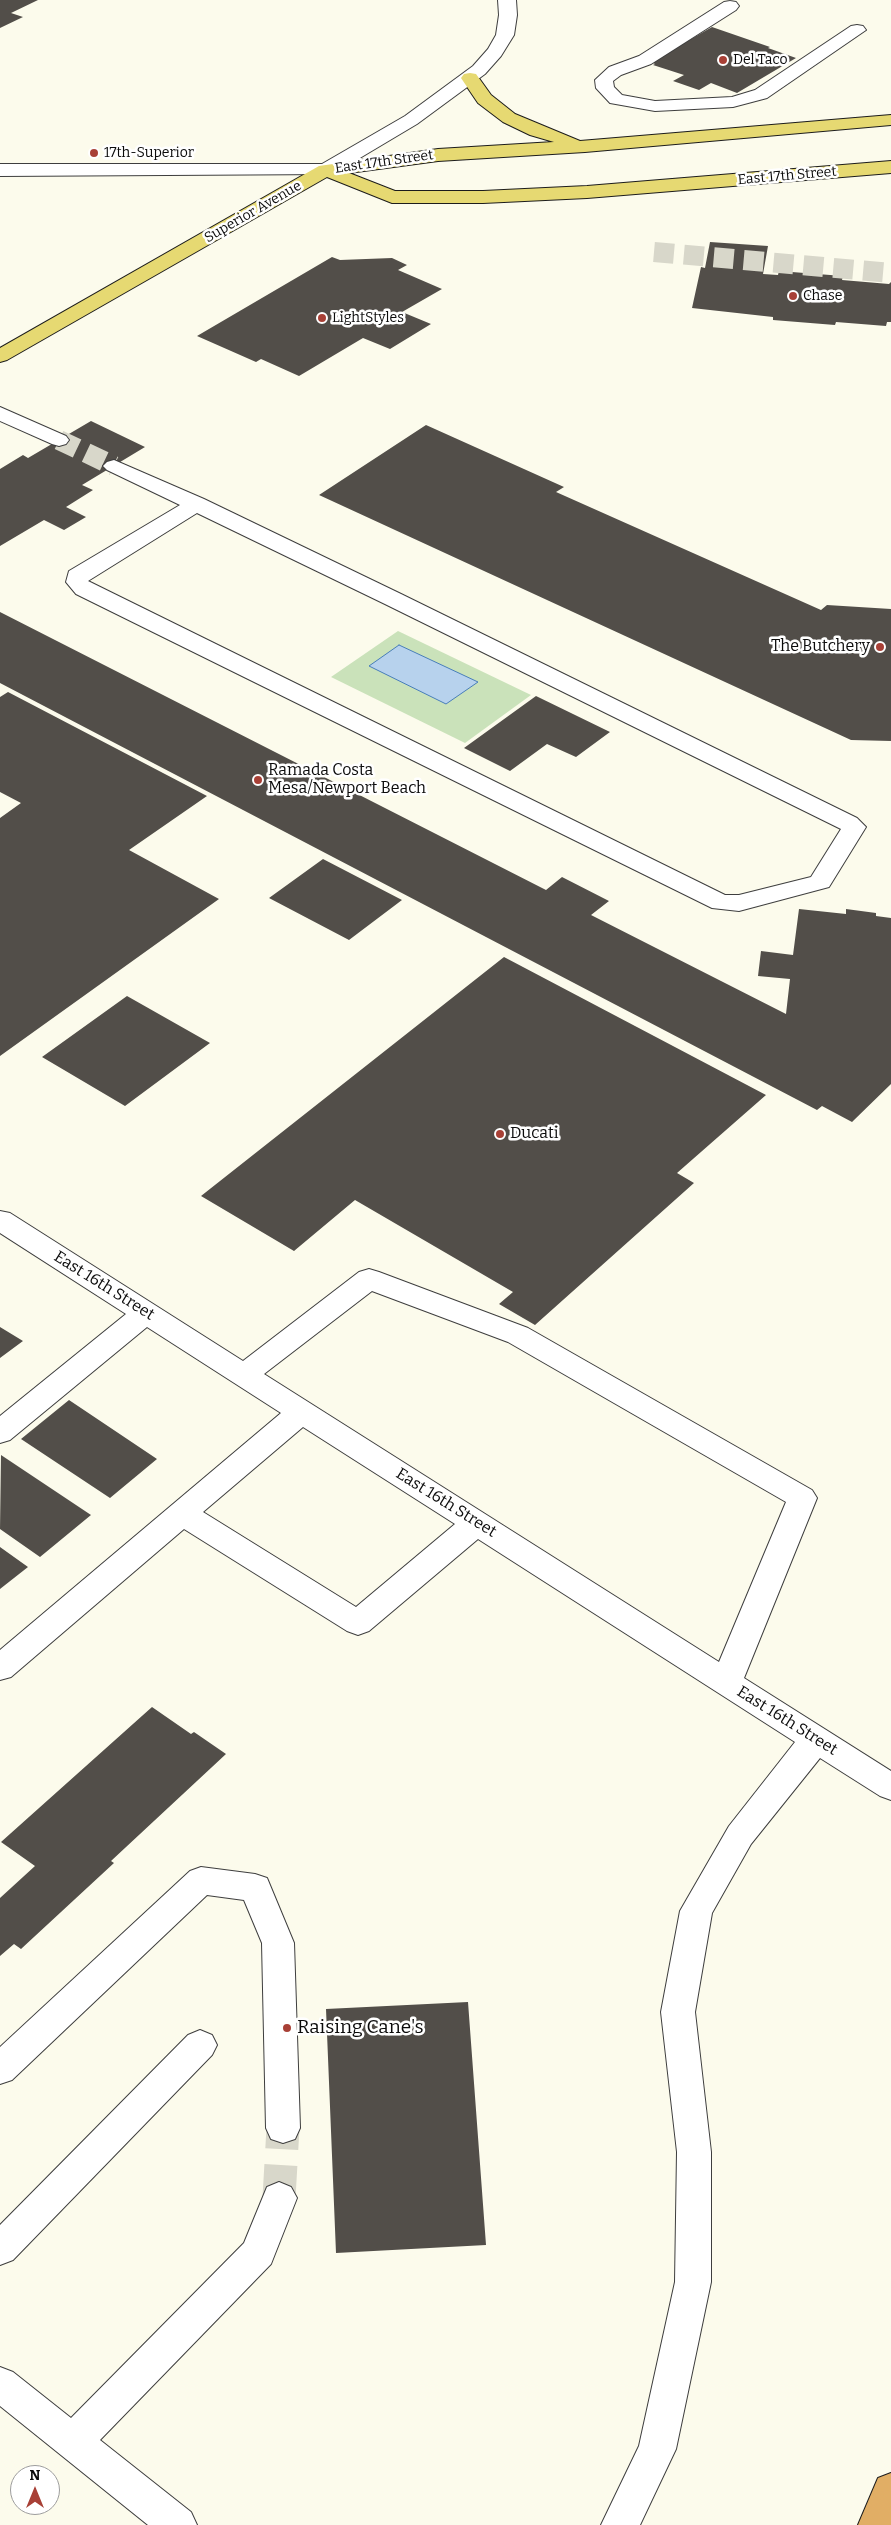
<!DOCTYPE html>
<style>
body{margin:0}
#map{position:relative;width:891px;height:2525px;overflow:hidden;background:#fcfbec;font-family:Bitter,serif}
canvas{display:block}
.north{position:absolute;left:10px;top:2465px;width:50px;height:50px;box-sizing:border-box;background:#fff;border:1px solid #9d9d9d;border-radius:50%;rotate:0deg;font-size:14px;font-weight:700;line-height:20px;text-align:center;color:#0b0b0b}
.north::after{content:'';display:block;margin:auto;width:18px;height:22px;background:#a84036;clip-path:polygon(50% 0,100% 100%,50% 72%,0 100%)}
</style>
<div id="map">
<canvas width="891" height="2525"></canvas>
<div class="north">N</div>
</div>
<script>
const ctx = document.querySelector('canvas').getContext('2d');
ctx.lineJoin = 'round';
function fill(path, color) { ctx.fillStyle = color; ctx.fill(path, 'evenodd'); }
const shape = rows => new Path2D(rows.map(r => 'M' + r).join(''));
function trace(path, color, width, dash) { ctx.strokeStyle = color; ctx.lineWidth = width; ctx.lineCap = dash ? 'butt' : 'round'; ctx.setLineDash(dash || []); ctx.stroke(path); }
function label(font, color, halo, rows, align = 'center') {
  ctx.font = font + ' Bitter,serif'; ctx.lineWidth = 5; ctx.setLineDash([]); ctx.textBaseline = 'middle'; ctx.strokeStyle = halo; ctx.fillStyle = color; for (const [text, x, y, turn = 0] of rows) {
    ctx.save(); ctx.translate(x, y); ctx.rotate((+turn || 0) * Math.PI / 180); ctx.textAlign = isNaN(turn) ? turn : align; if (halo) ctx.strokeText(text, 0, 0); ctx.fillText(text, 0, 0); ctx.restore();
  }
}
const green = shape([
 [398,631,531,695,465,743,331,677]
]);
const water = shape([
 [399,645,478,682,446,704,369,666,399,645]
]);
const building = shape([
 [0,0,38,0,11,13,23,17,0,28],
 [712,27,770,47,768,48,796,58,737,93,711,83,699,90,673,81,684,75,653,65,655,64,651,62],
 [710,242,768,246,763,274,778,275,779,271,843,276,842,280,889,284,891,282,891,322,887,322,886,326,836,322,835,325,773,320,773,317,692,308,701,267,705,268],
 [332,257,340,260,392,258,407,265,398,270,442,289,402,312,431,324,390,349,363,338,299,376,261,359,256,362,197,336],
 [91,421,145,447,82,485,93,490,66,507,86,517,64,530,44,520,0,546,0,469,23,455,28,458],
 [426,425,564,487,556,492,821,610,827,605,891,609,891,741,851,740,319,495],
 [0,612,546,890,562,877,609,901,591,915,786,1014,790,979,758,976,761,951,793,955,799,909,846,914,846,909,876,913,876,916,891,918,891,1084,852,1122,822,1106,817,1110,0,683],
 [8,692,207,796,129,850,219,899,0,1056,0,818,21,803,0,792,0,697],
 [536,696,610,732,576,757,547,744,510,771,464,748],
 [323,859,402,900,349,940,269,898],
 [504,957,766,1095,677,1173,694,1183,535,1325,499,1304,513,1292,355,1200,294,1251,201,1196],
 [127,996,210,1043,125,1106,42,1057],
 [0,1327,23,1341,0,1358],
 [69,1400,157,1459,110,1498,21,1439],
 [1,1455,91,1515,40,1557,0,1529],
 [0,1547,28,1567,0,1589],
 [152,1707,191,1734,194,1732,226,1754,111,1861,114,1863,21,1949,14,1944,0,1956,0,1898,35,1866,1,1842],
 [468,2002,486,2245,336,2253,326,2009]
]);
const minorTunnelFar1 = shape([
 [654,252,891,273],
 [59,440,114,466]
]);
const minorTunnel = shape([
 [279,2198,283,2128]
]);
const minor = shape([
 [498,0,516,0,517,15,514,35,501,56,485,74,417,124,333,174,0,176,0,164,322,164,405,116,473,66,488,49,496,35,499,15,498,0],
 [730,1,736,2,739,6,736,10,651,64,621,75,613,81,614,87,622,95,655,101,732,97,755,90,851,26,857,25,863,26,866,30,767,98,733,107,655,111,610,103,596,88,595,80,609,67,639,56,724,2,730,1],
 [0,407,66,436,69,440,66,444,59,446,52,444,0,421,0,407],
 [114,460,204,499,401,594,857,818,866,827,829,887,739,911,712,908,76,594,66,582,69,571,180,505,107,470,103,466,107,462,114,460],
 [197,513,385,604,841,829,811,877,739,895,725,895,88,581,197,513],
 [0,1211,10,1213,243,1361,359,1272,369,1269,379,1272,528,1328,812,1490,817,1498,744,1678,891,1771,891,1800,880,1796,820,1758,751,1844,712,1913,695,2012,711,2152,711,2282,676,2449,640,2525,601,2525,639,2446,675,2282,677,2152,661,2012,680,1911,729,1826,795,1742,478,1539,369,1631,358,1635,347,1631,184,1529,11,1677,0,1680,0,1650,281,1413,147,1327,10,1440,0,1443,0,1416,126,1314,0,1233,0,1211],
 [372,1291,508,1342,786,1502,719,1662,264,1374,372,1291],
 [303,1427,455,1524,356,1607,203,1512,303,1427],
 [201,1867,255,1874,267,1878,294,1943,300,2128,295,2139,283,2143,271,2139,266,2128,262,1943,244,1900,207,1895,12,2080,0,2084,0,2047,190,1871,201,1867],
 [200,2030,212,2035,217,2045,212,2055,13,2260,0,2265,0,2225,188,2035,200,2030],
 [279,2182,291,2187,297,2198,271,2264,100,2440,191,2512,197,2525,148,2525,0,2406,0,2367,13,2372,71,2418,244,2243,267,2187,279,2182]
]);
const major = shape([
 [470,73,476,74,491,95,515,114,580,141,891,115,891,125,585,152,438,161,349,173,395,191,483,191,587,186,891,161,891,173,587,198,483,203,392,203,327,177,7,360,0,362,0,348,319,166,438,149,554,142,530,135,503,122,478,103,461,78,464,74,470,73]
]);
const highway = shape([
 [891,2473,891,2525,858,2525,878,2478,891,2473]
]);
const markers = [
 [723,60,5,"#a84036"],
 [94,153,5,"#a84036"],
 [793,296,5,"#a84036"],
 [322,318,5,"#a84036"],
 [880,647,5,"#a84036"],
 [258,780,5,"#a84036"],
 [500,1134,5,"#a84036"],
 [287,2028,5,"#a84036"]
];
const farPoinames = [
 ["Del Taco",733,60],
 ["17th-Superior",104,153],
 ["Chase",803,296],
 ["LightStyles",332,318]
];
const farStreetnames = [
 ["East 17th Street",384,162,-8],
 ["East 17th Street",787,176,-5],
 ["Superior Avenue",253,212,-30]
];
const poiNames = [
 ["The Butchery",870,647,"right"],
 ["Ramada Costa",268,771],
 ["Mesa/Newport Beach",268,789],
 ["Ducati",510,1134]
];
const streetNames = [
 ["East 16th Street",104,1286,32],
 ["East 16th Street",446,1503,32],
 ["East 16th Street",787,1721,32]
];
const nearPoinames = [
 ["Raising Cane's",297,2028]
];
fill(green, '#cae2ba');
fill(water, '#b7d2ed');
trace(water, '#487eba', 1);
fill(building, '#524e49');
trace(minorTunnelFar1, '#d8d7ca', 20, [20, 10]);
trace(minorTunnel, '#d8d7ca', 33, [33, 16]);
trace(minor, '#3e3e3e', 2);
trace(major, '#1c1c1c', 2);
trace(highway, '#1c1c1c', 2);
fill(minor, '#fff');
fill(major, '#e6d972');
fill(highway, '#e1ae65');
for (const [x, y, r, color] of markers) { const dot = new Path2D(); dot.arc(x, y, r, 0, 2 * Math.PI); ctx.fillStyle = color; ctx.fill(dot); trace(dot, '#fff', 2); }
label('14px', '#0b0b0b', '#fff', farPoinames, 'left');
label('14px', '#0b0b0b', '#fff', farStreetnames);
label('16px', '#0b0b0b', '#fff', poiNames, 'left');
label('16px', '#0b0b0b', '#fff', streetNames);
label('19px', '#0b0b0b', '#fff', nearPoinames, 'left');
</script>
